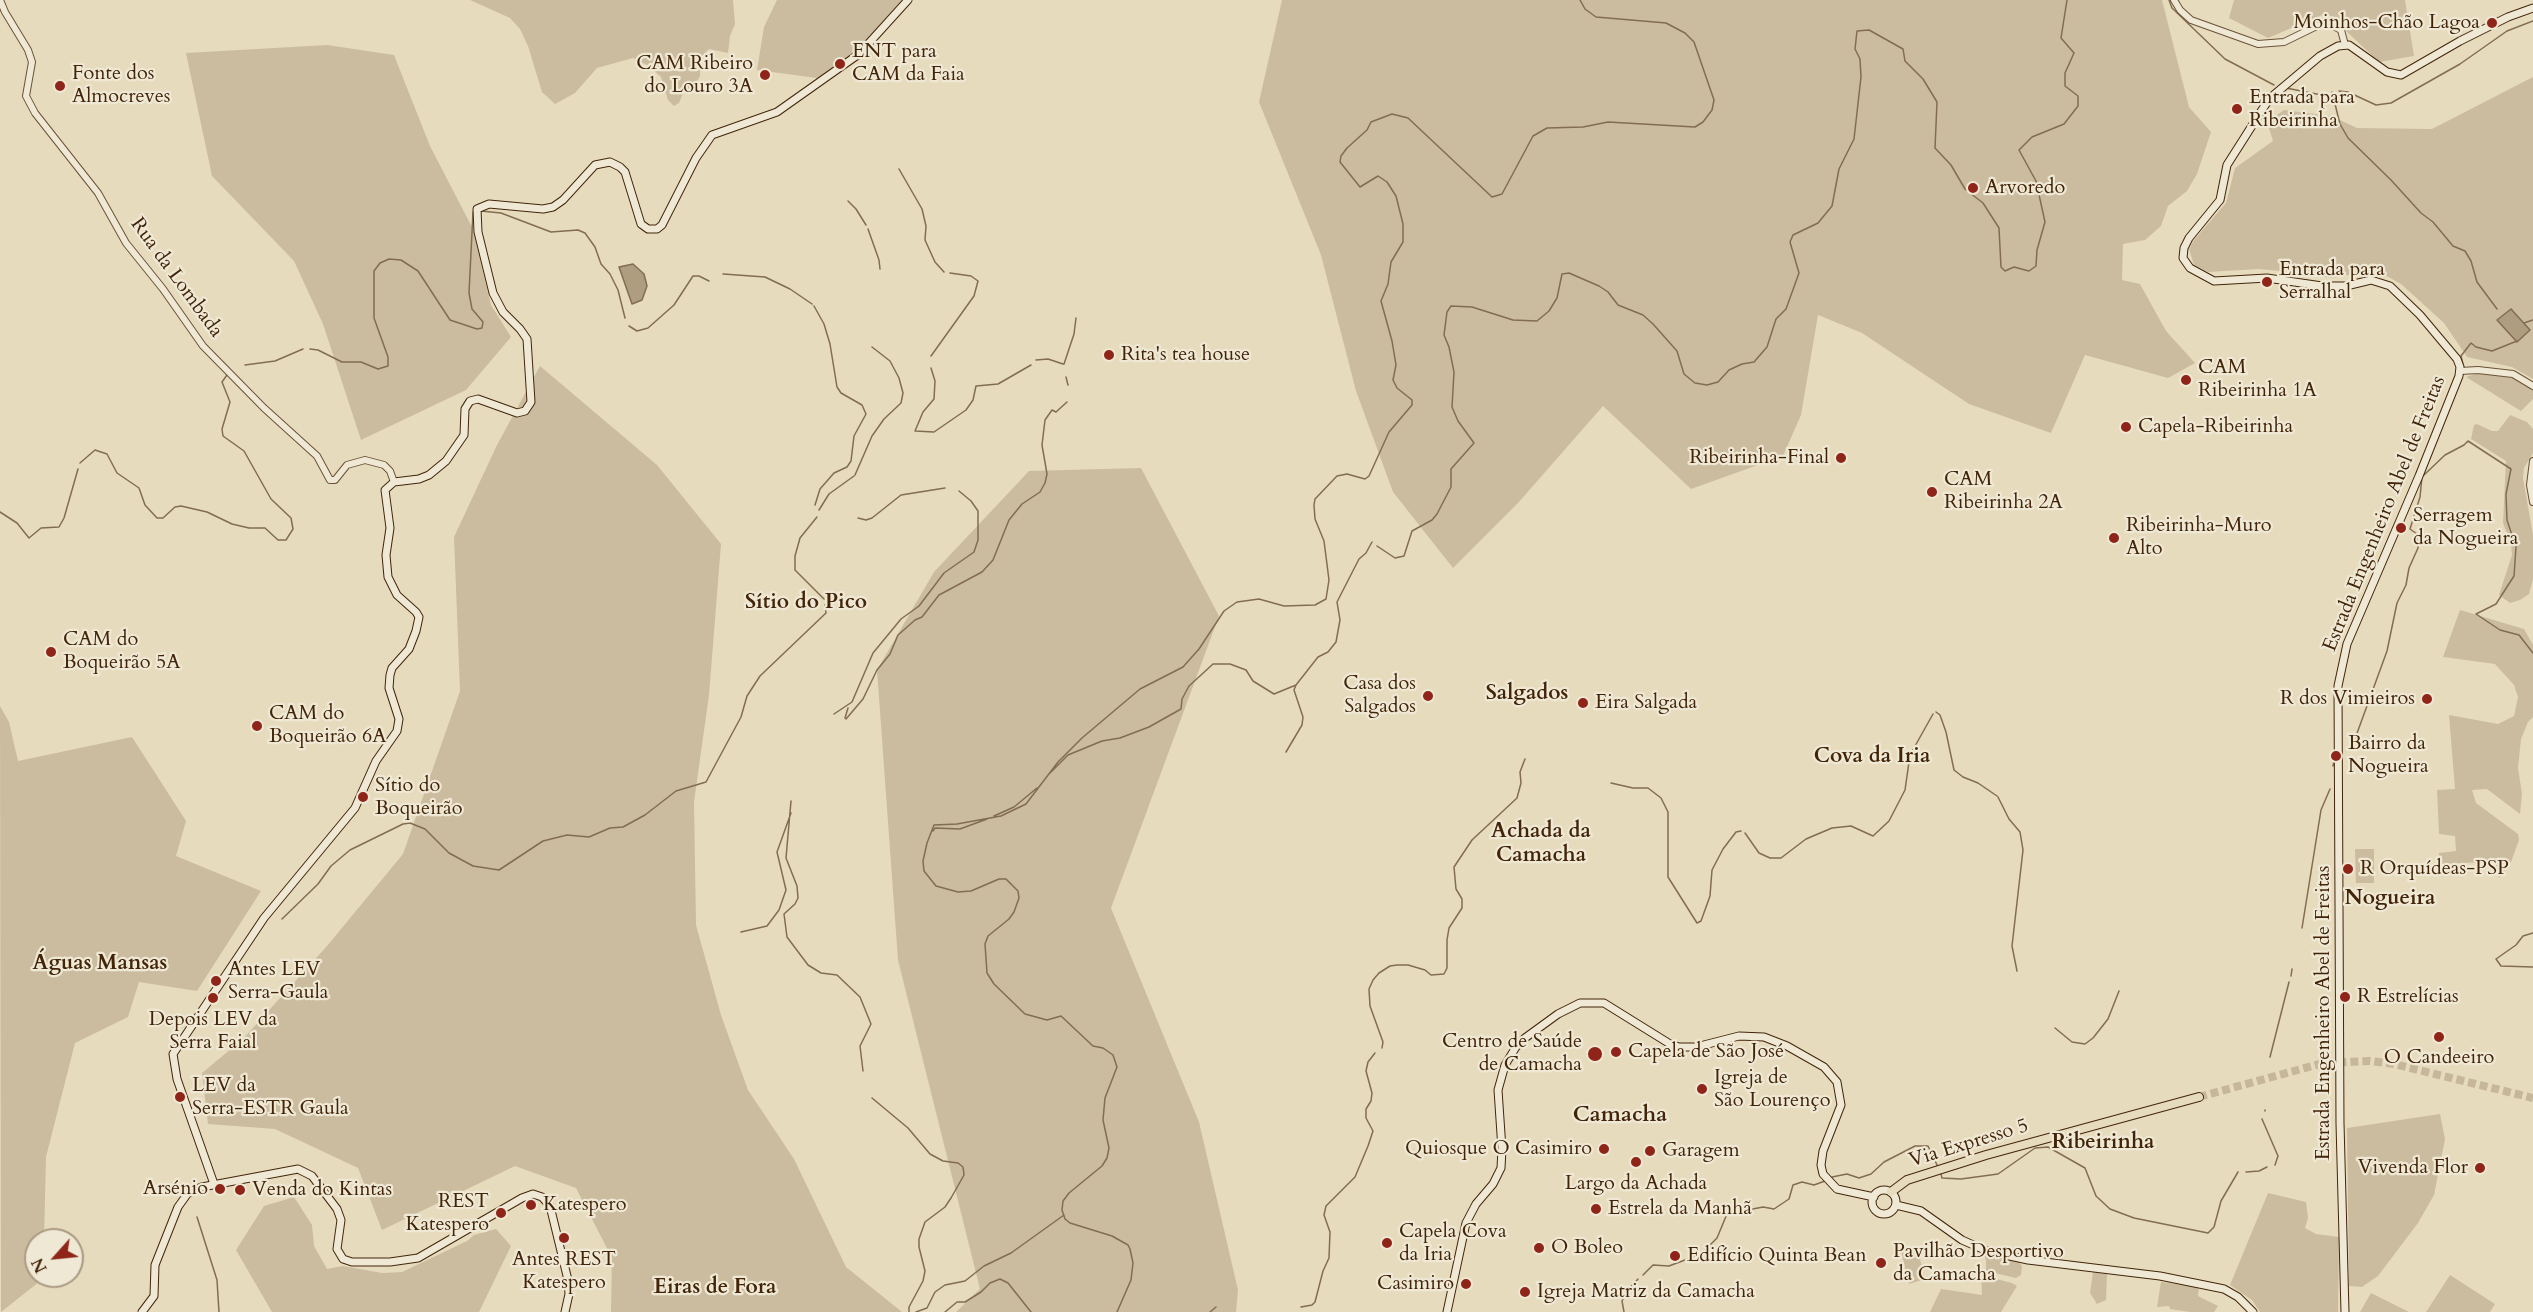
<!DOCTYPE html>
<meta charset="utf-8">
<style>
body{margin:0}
#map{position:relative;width:2533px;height:1312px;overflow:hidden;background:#e7dbbe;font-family:Cardo,serif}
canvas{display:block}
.north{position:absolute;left:24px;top:1228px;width:60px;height:60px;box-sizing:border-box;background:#efe8d5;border:2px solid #aa9a83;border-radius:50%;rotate:243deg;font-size:16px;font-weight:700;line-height:24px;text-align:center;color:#422509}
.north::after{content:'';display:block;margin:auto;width:21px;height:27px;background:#8f2418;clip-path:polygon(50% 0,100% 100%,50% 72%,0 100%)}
</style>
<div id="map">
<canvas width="2533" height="1312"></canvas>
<div class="north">N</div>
</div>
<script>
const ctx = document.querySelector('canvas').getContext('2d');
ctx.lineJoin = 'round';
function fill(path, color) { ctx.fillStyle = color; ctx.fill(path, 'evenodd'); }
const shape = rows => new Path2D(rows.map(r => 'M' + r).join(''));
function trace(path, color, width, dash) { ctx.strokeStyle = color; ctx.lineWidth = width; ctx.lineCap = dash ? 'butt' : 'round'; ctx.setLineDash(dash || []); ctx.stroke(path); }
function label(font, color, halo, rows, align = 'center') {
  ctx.font = font + ' Cardo,serif'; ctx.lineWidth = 4.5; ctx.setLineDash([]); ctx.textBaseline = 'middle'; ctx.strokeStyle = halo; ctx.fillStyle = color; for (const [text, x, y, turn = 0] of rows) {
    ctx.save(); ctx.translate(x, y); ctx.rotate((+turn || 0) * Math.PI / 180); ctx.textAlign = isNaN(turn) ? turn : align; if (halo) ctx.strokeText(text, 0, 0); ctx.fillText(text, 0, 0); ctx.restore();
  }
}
const green = shape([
 [470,0,733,0,735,24,730,36,728,53,709,49,700,58,700,76,695,85,684,91,679,103,674,106,668,100,661,77,649,66,633,58,597,68,575,93,555,104,542,92,528,46,520,29,510,18],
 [777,0,903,0,859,54,824,79,757,70,764,27],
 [1282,0,2162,0,2189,107,2211,132,2197,174,2187,191,2168,206,2161,226,2145,240,2123,244,2122,280,2140,284,2166,331,2195,363,2168,378,2085,355,2051,433,1969,404,1862,333,1818,315,1801,415,1783,456,1691,489,1603,406,1518,503,1453,568,1393,492,1356,391,1321,255,1259,102],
 [2234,0,2405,0,2414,56,2379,62,2327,13,2268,38,2229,18],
 [327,45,394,55,430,146,473,229,491,305,511,337,466,390,361,440,323,324,294,261,212,176,186,53],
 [2533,77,2533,379,2512,367,2467,357,2444,323,2401,284,2376,270,2331,278,2301,273,2259,269,2208,272,2194,265,2189,249,2194,240,2226,203,2235,168,2273,141,2269,128,2274,117,2284,110,2331,116,2357,128,2432,129],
 [540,366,657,465,721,544,709,695,694,802,696,925,721,1015,748,1090,794,1159,846,1267,902,1312,611,1312,612,1258,576,1188,515,1166,382,1230,358,1168,275,1129,208,1124,202,1073,243,1039,327,946,403,854,460,691,454,537,497,445],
 [2478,373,2511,377,2533,390,2533,399,2521,411,2466,377],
 [2510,415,2527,422,2533,429,2533,453,2524,468,2523,478,2533,535,2533,579,2529,594,2520,600,2510,603,2499,595,2512,555,2511,544,2503,523,2506,461,2471,439,2474,425,2477,424,2492,431,2498,431],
 [1141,468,1219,616,1111,908,1199,1122,1238,1290,1236,1312,956,1312,980,1289,898,960,877,670,934,572,1029,471],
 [2460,610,2524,629,2533,645,2533,717,2528,722,2521,739,2518,768,2522,794,2520,814,2487,789,2472,790,2476,803,2518,834,2519,840,2511,862,2499,878,2486,862,2439,864,2439,853,2456,851,2455,836,2439,834,2437,790,2455,789,2449,715,2498,724,2514,716,2518,697,2514,685,2495,664,2443,657],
 [0,706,9,722,18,761,132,737,186,821,176,856,261,891,197,991,139,982,128,1017,75,1043,46,1157,44,1240,36,1240,36,1276,44,1276,44,1278,1,1312],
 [2355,849,2374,849,2374,883,2356,883],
 [2440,1114,2445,1139,2434,1195,2418,1223,2378,1276,2362,1287,2349,1286,2347,1128],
 [2268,1193,2306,1202,2308,1218,2305,1228,2316,1234,2339,1237,2338,1312,2260,1312,2252,1300,2230,1285],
 [294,1197,312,1225,314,1246,327,1269,343,1266,382,1273,402,1272,467,1241,474,1235,496,1229,511,1246,479,1312,272,1312,236,1250,264,1206],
 [1917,1247,1925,1279,1909,1284,1901,1251],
 [1982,1250,2017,1260,2022,1266,2021,1275,2016,1278,1986,1271,1986,1260],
 [2093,1272,2107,1274,2106,1300,2097,1304,2090,1293],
 [1981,1275,2012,1283,2017,1286,2001,1312,1930,1312,1941,1289,1982,1295],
 [2450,1275,2495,1304,2490,1312,2426,1312],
 [2161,1282,2199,1287,2198,1296,2218,1306,2214,1312,2190,1312,2170,1309,2169,1306,2157,1307],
 [2371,1293,2409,1312,2360,1312]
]);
const water = shape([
 [633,264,644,274,647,286,642,300,632,304,619,267,633,264],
 [2511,309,2530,330,2517,342,2497,320,2511,309]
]);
const stream = shape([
 [2169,0,2172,8,2225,59,2274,85],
 [2286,88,2332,97],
 [2339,91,2348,92,2376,105,2391,103,2460,64,2507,31,2533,21],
 [2332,92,2340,124,2348,138,2391,180,2421,213,2433,222,2453,246,2465,251,2471,261,2477,282,2497,309],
 [899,169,922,209,926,226,925,240,935,262,944,272],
 [848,201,856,209,866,225],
 [481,211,501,213,551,232,578,230,585,233,595,247,601,264,610,274,618,290,625,318],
 [868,229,879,260,880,269],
 [723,274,765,277,790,289,812,304],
 [814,306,824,324,830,344,837,387,841,393,862,405,866,414,854,436,851,461,847,467,834,473,820,489,815,505],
 [2524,323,2533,320],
 [629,326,637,331,648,328,674,305,693,276,699,276,709,281],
 [310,349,318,350,342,362,361,362,378,369,388,366,388,357,374,318,374,271,380,263,389,259,401,260,418,271,450,320,477,329,482,328,483,322,472,309,469,293,473,212],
 [931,356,974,296,978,281,971,276,950,273],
 [1036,360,1048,359,1063,364],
 [1064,364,1074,334,1076,318],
 [245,365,275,361,303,349],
 [931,368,935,381,934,399,923,412,915,431,934,432,966,410,973,400,976,386,998,384,1031,365],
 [2464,368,2461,356,2471,343,2476,347,2492,351,2517,341],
 [1066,377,1068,385],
 [80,463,95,450,107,454,117,473,139,488,145,505,157,518,163,518,175,507,181,506,207,512,232,524,249,528,265,528,278,540,286,540,293,529,291,518,271,499,244,451,223,436,222,429,230,402,222,382,227,375],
 [855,475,872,436,884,419,901,403,903,393,899,378,890,361,872,347],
 [2424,475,2445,455,2464,445,2468,441,2511,469,2506,494,2507,520,2516,547,2514,576,2496,604,2476,614,2500,630,2519,635,2533,653],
 [819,510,829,494,854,476],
 [0,512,17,523,29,538,41,528,59,527,64,518,78,469],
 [817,517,800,538,795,556,795,570,824,599],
 [858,518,866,520,872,518,901,495,945,488],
 [1377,546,1395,558,1404,556,1412,531,1432,520,1437,514,1451,487,1451,469,1474,443,1458,421,1452,407,1454,372,1449,347,1444,335,1447,312,1451,306,1472,307,1513,320,1537,321,1549,311,1557,298,1562,274,1569,273,1599,286,1608,292,1618,305,1643,315,1653,324,1677,351,1684,374,1695,383,1707,385,1718,382,1729,370,1742,364,1754,362,1767,347,1776,319,1786,309,1799,273,1790,242,1793,235,1818,223,1832,206,1839,169,1854,139,1861,77,1860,59,1855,49,1857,31,1869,30,1903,49,1905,61,1923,79,1937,102,1935,148,1951,165,1965,189,1983,203,1999,228,2001,267,2005,271,2014,267,2029,271,2036,266,2037,250,2045,222,2036,181,2019,150,2032,137,2064,124,2078,106,2078,96,2065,86,2065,73,2074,53,2061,38,2067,0],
 [1936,712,1940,715,1946,732,1954,770,1963,777,1978,783,1997,796],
 [834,714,852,702,873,653,901,619,919,606,944,573,974,552,978,540,978,511,971,501,959,491],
 [845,718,848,708],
 [846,719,863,699,877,670,890,654,898,635,915,620,922,617,939,595,982,572,993,560,1009,520,1022,504,1040,492,1045,483,1047,474,1042,445,1045,420,1052,410,1056,412,1067,402],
 [2352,747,2387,651,2397,603,2406,585,2409,568,2418,548,2417,534,2410,529,2420,497,2422,477,2449,409],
 [1286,752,1302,725,1303,717,1294,690,1296,685],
 [2333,766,2334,762],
 [1050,773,1068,755,1102,741,1120,738,1149,727,1181,709,1182,699,1189,686,1213,664,1230,664,1246,670,1253,681,1274,694,1296,685,1318,657,1328,652,1336,642,1340,620,1337,602,1359,559,1366,553,1372,542],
 [1611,783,1633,788,1648,788,1661,798,1668,812,1668,877,1697,923,1701,921,1710,896,1712,870,1723,849,1736,832,1741,831],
 [1998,797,2009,819,2020,832,2023,850,2012,946,2017,971],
 [791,801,786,858,797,886,798,898,795,904,784,914,787,937,808,965,821,973,837,975,860,997,871,1024,860,1046,863,1071],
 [994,816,1014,807,1037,788],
 [933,831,935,828,960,829,987,819],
 [1745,833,1759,853,1770,858,1781,858,1806,839,1832,828,1851,826,1873,836,1889,821,1905,790,1910,755,1933,714],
 [282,919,318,884,331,866,350,850,403,824,410,823,425,829,449,853,473,866,499,870,543,841,567,835,589,837,610,828,623,827,645,815,676,791,706,782,741,717,747,696,760,676,826,613,825,605],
 [2302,928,2321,810,2330,789],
 [741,932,767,926,779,910,786,890,777,852,791,813],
 [2533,933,2523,936,2516,945,2496,959,2501,966,2533,967],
 [2291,976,2292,969],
 [2055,1028,2072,1042,2085,1044,2093,1038,2108,1019,2119,991],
 [1382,1048,1383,1042,1370,1006,1369,989,1373,980,1379,973,1390,966,1397,965,1408,965,1425,970,1431,975,1444,974,1447,968,1447,940,1449,928,1462,908,1462,899,1456,889,1454,867,1472,840,1517,798,1521,783,1520,772,1525,759],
 [2270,1057,2289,982],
 [872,1098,908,1128,930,1154,943,1161,958,1163,963,1167,964,1175,951,1198,945,1207,925,1222,919,1239,919,1247,925,1271,923,1281,909,1307,909,1312],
 [2265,1111,2265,1110],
 [2262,1119,2278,1156,2275,1165],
 [2246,1172,2259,1171,2267,1167],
 [1941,1174,1942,1178,1961,1179,1998,1174,2035,1148,2048,1147,2085,1168,2096,1196,2110,1209,2134,1218,2208,1233,2214,1227,2221,1201,2238,1172],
 [1832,1177,1847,1174,1859,1178,1871,1174,1884,1162,1915,1146,1928,1146,1938,1167],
 [197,1217,217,1280,219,1312],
 [1643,1275,1653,1265,1669,1266,1701,1254,1717,1238,1727,1214,1763,1207,1774,1209,1789,1199,1793,1185,1802,1182,1814,1185,1825,1181],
 [1301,1307,1312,1305,1315,1302,1323,1271,1329,1258,1330,1232,1324,1215,1326,1206,1355,1177,1368,1146,1373,1131,1366,1118,1366,1109,1371,1101,1372,1093,1366,1071,1368,1062,1375,1053],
 [916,1312,927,1308,935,1292,945,1285,965,1281,984,1266,1011,1253,1064,1215],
 [945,1312,957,1302,965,1302,981,1292,990,1283,1000,1279,1008,1283,1031,1312],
 [1117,1312,1131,1280,1133,1263,1130,1249,1128,1245,1112,1236,1070,1223,1065,1219,1062,1210,1063,1201,1069,1193,1102,1166,1107,1158,1109,1148,1103,1120,1105,1098,1117,1067,1113,1055,1103,1048,1093,1046,1061,1016,1047,1020,1025,1014,994,984,987,973,985,944,988,936,1009,919,1014,912,1019,898,1018,891,1006,879,999,879,971,891,958,892,936,886,924,871,923,861,927,843,934,825,957,824,1001,816,1026,804,1058,762,1082,738,1140,689,1183,667,1199,649,1224,611,1237,602,1259,599,1284,606,1315,605,1326,599,1329,580,1324,541,1315,519,1314,505,1315,499,1337,476,1347,474,1365,479,1369,476,1389,432,1412,405,1412,400,1397,388,1393,380,1396,365,1392,341,1381,301,1388,284,1391,262,1403,242,1403,224,1396,196,1387,182,1378,176,1360,187,1340,162,1341,156,1347,148,1367,130,1371,122,1392,114,1408,118,1492,197,1502,194,1533,136,1547,128,1583,127,1608,122,1695,127,1703,122,1712,110,1714,100,1694,42,1685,33,1666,23,1596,17,1585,9,1580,0],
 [1210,1312,1216,1307],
 [1624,1312,1622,1301,1627,1291,1638,1279]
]);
const primaryTunnel = shape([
 [2199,1097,2323,1063,2370,1061,2394,1064,2533,1098]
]);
const tertiary = shape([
 [0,0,5,12,28,50,32,62,26,96,35,113,98,193,126,243,163,289,203,346,264,408,317,456,330,480,335,480,347,465,365,460,384,465,390,471,394,482],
 [2174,0,2180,10,2191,20,2258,44,2284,42,2321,24,2328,23,2341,30,2345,45],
 [2460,371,2478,370,2513,374,2533,386],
 [2533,461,2530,485,2533,502]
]);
const secondary = shape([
 [214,1184,177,1079,173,1054,264,918,355,808,376,761,397,731,399,719,389,688,390,675,392,668,409,649,416,631,419,617,416,612,397,595,388,577,386,555,390,528,385,490,394,482,419,479,429,475,446,461,464,435,465,409,470,401,478,399,517,413,525,411,531,402,527,339,520,329,503,312,493,293,478,232,477,209,489,204,543,209,553,207,563,200,595,165,610,162,620,167,625,172,641,224,648,229,657,229,662,225,696,158,712,135,777,112,859,54,908,0],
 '1872 1202a12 12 0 1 1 24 0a12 12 0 1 1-24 0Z',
 [1896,1205,1921,1211,1962,1240,1987,1251,2028,1260,2160,1276,2224,1289,2238,1297,2253,1312],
 [142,1312,154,1296,155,1265,178,1207,188,1193,202,1187,298,1169,312,1176,337,1209,341,1220,337,1249,343,1259,352,1262,390,1262,418,1258,522,1198,533,1194,542,1197,550,1206,568,1280,569,1294,565,1312],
 [1447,1312,1466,1223,1476,1204,1493,1184,1501,1168,1502,1149,1498,1090,1505,1065,1516,1047,1525,1038,1558,1014,1580,1003,1604,1003,1670,1044,1679,1047,1696,1047,1739,1036,1764,1037,1787,1046,1824,1067,1837,1082,1841,1105,1823,1151,1821,1165,1823,1174,1837,1189,1874,1197],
 [2345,1312,2340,1123,2338,686,2347,644,2419,476,2459,376,2460,367,2457,359,2420,315,2390,286,2371,280,2346,286,2322,286,2267,278,2214,281,2190,268,2183,258,2184,248,2189,238,2220,200,2227,165,2269,99,2320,56,2338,46,2349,45,2387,72,2401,75,2460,41,2508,17,2533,8]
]);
const primary = shape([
 [1891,1192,1907,1180,1986,1155,2199,1097]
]);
const markers = [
 [2492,23,6,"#8f2418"],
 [840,64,6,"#8f2418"],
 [765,75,6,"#8f2418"],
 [60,86,6,"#8f2418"],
 [2237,109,6,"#8f2418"],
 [1973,188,6,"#8f2418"],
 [2267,282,6,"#8f2418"],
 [1109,355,6,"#8f2418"],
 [2186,380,6,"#8f2418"],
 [2126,427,6,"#8f2418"],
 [1841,458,6,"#8f2418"],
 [1932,492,6,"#8f2418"],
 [2401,528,6,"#8f2418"],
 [2114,538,6,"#8f2418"],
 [51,652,6,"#8f2418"],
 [1428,696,6,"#8f2418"],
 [2427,699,6,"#8f2418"],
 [1583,703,6,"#8f2418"],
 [257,726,6,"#8f2418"],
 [2336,756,6,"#8f2418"],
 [363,797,6,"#8f2418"],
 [2348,869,6,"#8f2418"],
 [216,981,6,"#8f2418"],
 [2345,997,6,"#8f2418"],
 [213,998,6,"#8f2418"],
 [2439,1037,6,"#8f2418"],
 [1616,1052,6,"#8f2418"],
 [1595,1054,8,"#8f2418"],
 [1702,1089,6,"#8f2418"],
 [180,1097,6,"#8f2418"],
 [1604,1149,6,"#8f2418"],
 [1650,1151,6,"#8f2418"],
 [1636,1162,6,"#8f2418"],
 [2480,1168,6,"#8f2418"],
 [220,1189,6,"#8f2418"],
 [240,1190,6,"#8f2418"],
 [531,1205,6,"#8f2418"],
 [1596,1209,6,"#8f2418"],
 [501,1213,6,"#8f2418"],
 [564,1238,6,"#8f2418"],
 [1387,1243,6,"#8f2418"],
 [1539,1248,6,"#8f2418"],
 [1675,1256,6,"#8f2418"],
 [1881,1263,6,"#8f2418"],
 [1466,1284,6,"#8f2418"],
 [1525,1292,6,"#8f2418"]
];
const poiNames = [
 ["Moinhos-Chão Lagoa",2480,23,"right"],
 ["ENT para",852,52],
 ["CAM da Faia",852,75],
 ["CAM Ribeiro",753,64,"right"],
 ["do Louro 3A",753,87,"right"],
 ["Fonte dos",72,74],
 ["Almocreves",72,97],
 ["Entrada para",2249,98],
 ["Ribeirinha",2249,121],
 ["Arvoredo",1985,188],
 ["Entrada para",2279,270],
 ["Serralhal",2279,293],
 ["Rita's tea house",1121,355],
 ["CAM",2198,368],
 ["Ribeirinha 1A",2198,391],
 ["Capela-Ribeirinha",2138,427],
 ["Ribeirinha-Final",1829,458,"right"],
 ["CAM",1944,480],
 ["Ribeirinha 2A",1944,503],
 ["Serragem",2413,516],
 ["da Nogueira",2413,539],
 ["Ribeirinha-Muro",2126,526],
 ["Alto",2126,549],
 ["CAM do",63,640],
 ["Boqueirão 5A",63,663],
 ["Casa dos",1416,684,"right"],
 ["Salgados",1416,707,"right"],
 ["R dos Vimieiros",2415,699,"right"],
 ["Eira Salgada",1595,703],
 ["CAM do",269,714],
 ["Boqueirão 6A",269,737],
 ["Bairro da",2348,744],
 ["Nogueira",2348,767],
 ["Sítio do",375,786],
 ["Boqueirão",375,809],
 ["R Orquídeas-PSP",2360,869],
 ["Antes LEV",228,970],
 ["Serra-Gaula",228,993],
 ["R Estrelícias",2357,997],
 ["Depois LEV da",213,1020,"center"],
 ["Serra Faial",213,1043,"center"],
 ["Centro de Saúde",1582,1042,"right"],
 ["de Camacha",1582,1065,"right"],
 ["Capela de São José",1628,1052],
 ["O Candeeiro",2439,1058,"center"],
 ["Igreja de",1714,1078],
 ["São Lourenço",1714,1101],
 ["LEV da",192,1086],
 ["Serra-ESTR Gaula",192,1109],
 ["Quiosque O Casimiro",1592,1149,"right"],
 ["Garagem",1662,1151],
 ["Vivenda Flor",2468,1168,"right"],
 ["Largo da Achada",1636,1184,"center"],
 ["Arsénio",208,1189,"right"],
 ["Venda do Kintas",252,1190],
 ["REST",489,1202,"right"],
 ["Katespero",489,1225,"right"],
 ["Katespero",543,1205],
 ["Estrela da Manhã",1608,1209],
 ["Capela Cova",1399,1232],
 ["da Iria",1399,1255],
 ["O Boleo",1551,1248],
 ["Pavilhão Desportivo",1893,1252],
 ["da Camacha",1893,1275],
 ["Edifício Quinta Bean",1687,1256],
 ["Antes REST",564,1260,"center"],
 ["Katespero",564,1283,"center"],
 ["Casimiro",1454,1284,"right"],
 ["Igreja Matriz da Camacha",1537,1292]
];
const streetNames = [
 ["Rua da Lombada",176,278,54],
 ["Estrada Engenheiro Abel de Freitas",2385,514,-68],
 ["Estrada Engenheiro Abel de Freitas",2324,1013,-90],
 ["Via Expresso 5",1969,1144,-17]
];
const neighbourhoodNames = [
 ["Sítio do Pico",806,603],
 ["Salgados",1527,694],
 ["Cova da Iria",1872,757],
 ["Achada da",1541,832],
 ["Camacha",1541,856],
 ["Nogueira",2390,899],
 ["Águas Mansas",100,964],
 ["Ribeirinha",2103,1143],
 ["Eiras de Fora",715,1288]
];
const quarterNames = [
 ["Camacha",1620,1116]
];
fill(green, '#cbbc9f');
fill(water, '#af9d80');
trace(water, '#836d50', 1.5);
trace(stream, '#836d50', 1.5);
trace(primaryTunnel, '#c6b79a', 8, [8, 4]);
trace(tertiary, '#6b5236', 8);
trace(secondary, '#422509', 9);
trace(primary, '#422509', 10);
trace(tertiary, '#efe8d5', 6);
trace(secondary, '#efe8d5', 7);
trace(primary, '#e7dbbe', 8);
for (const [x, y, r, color] of markers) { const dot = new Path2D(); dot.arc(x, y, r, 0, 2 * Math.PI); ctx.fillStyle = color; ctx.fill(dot); trace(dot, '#efe8d5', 2); }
label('20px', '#422509', '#efe8d5', poiNames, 'left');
label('20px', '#422509', '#efe8d5', streetNames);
label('bold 21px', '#422509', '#efe8d5', neighbourhoodNames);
label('bold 22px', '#422509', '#efe8d5', quarterNames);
</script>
